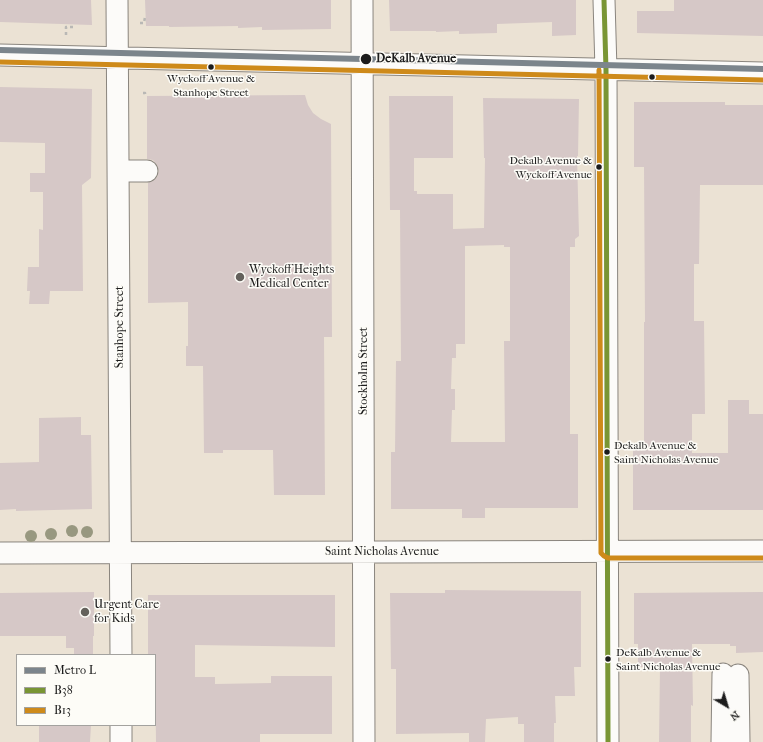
<!DOCTYPE html>
<style>
body{margin:0}
#map{position:relative;width:763px;height:742px;overflow:hidden;background:#ebe2d4;font-family:"IM FELL French Canon",serif}
canvas{display:block}
.legend{position:absolute;left:16px;top:654px;width:140px;height:72px;box-sizing:border-box;background:#fdfcf7;border:1px solid #a3a29f;margin:0;padding:5px 7px;list-style:none;font-size:12px;color:#1c1c1c}
.legend li{display:flex;align-items:center;gap:8px;height:20px}
.legend b{width:20px;border:1px solid #a3a29f}
.north{position:absolute;left:707px;top:686px;width:40px;height:40px;-webkit-text-stroke:3px #fdfcf7;paint-order:stroke;rotate:142deg;font-size:11px;font-weight:700;line-height:16px;text-align:center;color:#1c1c1c}
.north::after{content:'';display:block;margin:auto;width:14px;height:18px;background:#1c1c1c;clip-path:polygon(50% 0,100% 100%,50% 72%,0 100%)}
</style>
<div id="map">
<canvas width="763" height="742"></canvas>
<ul class="legend">
<li><b style="height:5px;background:#7c858c"></b>Metro L</li>
<li><b style="height:5px;background:#799534"></b>B38</li>
<li><b style="height:5px;background:#ce8a1a"></b>B13</li>
</ul>
<div class="north">N</div>
</div>
<script>
const ctx = document.querySelector('canvas').getContext('2d');
ctx.lineJoin = 'round';
function fill(path, color) { ctx.fillStyle = color; ctx.fill(path, 'evenodd'); }
const shape = rows => new Path2D(rows.map(r => 'M' + r).join(''));
function trace(path, color, width, dash) { ctx.strokeStyle = color; ctx.lineWidth = width; ctx.lineCap = dash ? 'butt' : 'round'; ctx.setLineDash(dash || []); ctx.stroke(path); }
function label(font, color, halo, rows, align = 'center') {
  ctx.font = font + ' "IM FELL French Canon",serif'; ctx.lineWidth = 3; ctx.setLineDash([]); ctx.textBaseline = 'middle'; ctx.strokeStyle = halo; ctx.fillStyle = color; for (const [text, x, y, turn = 0] of rows) {
    ctx.save(); ctx.translate(x, y); ctx.rotate((+turn || 0) * Math.PI / 180); ctx.textAlign = isNaN(turn) ? turn : align; if (halo) ctx.strokeText(text, 0, 0); ctx.fillText(text, 0, 0); ctx.restore();
  }
}
const building = shape([
 [0,0,91,0,92,25,0,22],
 [145,0,331,0,331,29,262,30,262,27,238,28,238,26,169,27,169,26,146,26],
 [389,0,576,0,576,35,552,36,552,22,497,24,497,33,459,34,459,31,436,32,436,31,390,31],
 [674,0,763,0,763,36,637,33,637,11,674,11],
 [0,87,92,89,91,178,82,185,83,291,50,291,49,304,29,304,30,291,27,291,28,267,39,267,39,229,43,230,43,192,30,192,30,173,45,173,45,143,0,142],
 [305,95,308,105,313,113,321,119,331,124,332,337,324,337,325,495,274,495,273,450,223,450,223,453,204,453,203,366,186,366,186,346,188,346,188,302,148,303,148,183,153,181,157,177,159,171,157,165,153,160,147,159,147,96],
 [389,96,453,96,453,158,414,158,414,191,417,191,417,194,453,194,453,229,484,228,485,158,484,158,483,98,579,99,578,156,577,156,579,236,575,239,575,247,570,247,570,434,578,434,578,508,485,508,485,518,462,518,462,509,391,509,391,452,395,452,396,361,401,361,400,210,390,210],
 [504,245,504,247,510,247,510,341,504,341,505,442,451,442,452,410,455,410,455,389,451,389,452,358,456,358,456,344,465,344,465,246],
 [634,102,725,102,725,105,763,105,763,185,700,185,699,264,694,264,694,321,704,321,705,414,692,414,692,453,728,453,728,400,749,400,749,414,763,414,763,510,633,510,633,448,644,448,644,322,645,322,644,167,634,167],
 [81,417,81,435,91,435,92,509,16,511,16,509,0,510,0,463,39,462,39,418],
 [445,590,581,591,581,667,574,667,575,696,555,696,556,723,554,723,554,742,524,742,524,724,518,724,518,717,486,719,485,742,469,742,469,733,396,734,396,669,391,669,390,593,445,593],
 [94,592,94,636,93,636,93,655,74,655,74,648,66,648,66,636,0,636,0,593],
 [763,592,763,652,736,653,736,646,730,646,730,644,692,644,693,706,691,705,691,742,659,742,660,667,638,667,638,644,634,644,634,593],
 [148,595,335,595,335,647,195,645,195,677,215,677,215,684,271,683,271,676,332,676,332,734,260,734,260,742,156,742,155,655,148,655],
 [39,725,91,725,90,742,39,742]
]);
const path = shape([
 [140,23,144,23,145,17],
 [66,35,66,27,74,27],
 [143,93,145,93,145,97]
]);
const minor = shape([
 [117,0,121,655],
 [362,0,364,742],
 [604,0,606,70,608,742],
 [0,55,763,73],
 [119,171,147,171],
 [0,553,763,551],
 [738,675,739,742],
 [121,725,121,742],
 [722,742,723,674]
]);
const bus1 = shape([
 [604,0,606,70,608,742]
]);
const bus2 = shape([
 [0,62,763,80],
 [599,70,601,553,604,556,608,558,763,558]
]);
const metro1 = shape([
 [0,50,763,69]
]);
const trees = [
 [72,531],
 [87,532],
 [51,534],
 [31,536]
];
const markers = [
 [366,59,6,"#1c1c1c"],
 [211,67,3.5,"#1c1c1c"],
 [652,77,3.5,"#1c1c1c"],
 [599,167,3.5,"#1c1c1c"],
 [240,277,5,"#64615c"],
 [607,452,3.5,"#1c1c1c"],
 [85,612,5,"#64615c"],
 [608,659,3.5,"#1c1c1c"]
];
const busNames = [
 ["Wyckoff Avenue &",211,79,"center"],
 ["Stanhope Street",211,93,"center"],
 ["Dekalb Avenue &",592,161,"right"],
 ["Wyckoff Avenue",592,175,"right"],
 ["Dekalb Avenue &",614,446],
 ["Saint Nicholas Avenue",614,460],
 ["DeKalb Avenue &",616,653],
 ["Saint Nicholas Avenue",616,667]
];
const stopNames = [
 ["DeKalb Avenue",376,59]
];
const poiNames = [
 ["Wyckoff Heights",249,270],
 ["Medical Center",249,284],
 ["Urgent Care",94,605],
 ["for Kids",94,619]
];
const streetNames = [
 ["Stanhope Street",120,327,-90],
 ["Stockholm Street",364,371,-90],
 ["Saint Nicholas Avenue",382,552]
];
fill(building, '#d6c8c7');
trace(minor, '#8a857e', 23);
trace(path, '#b9b8b5', 2.5, [3, 3]);
trace(minor, '#fcfbf9', 21);
trace(bus1, '#799534', 5);
trace(bus2, '#ce8a1a', 5);
trace(metro1, '#7c858c', 6);
ctx.fillStyle = '#989880';
for (const [x, y] of trees) { ctx.beginPath(); ctx.arc(x, y, 6, 0, 2 * Math.PI); ctx.fill(); }
for (const [x, y, r, color] of markers) { const dot = new Path2D(); dot.arc(x, y, r, 0, 2 * Math.PI); ctx.fillStyle = color; ctx.fill(dot); trace(dot, '#fdfcf7', 1.5); }
label('11px', '#1c1c1c', '#fdfcf7', busNames, 'left');
label('bold 12px', '#1c1c1c', '#fdfcf7', stopNames, 'left');
label('12px', '#1c1c1c', '#fdfcf7', poiNames, 'left');
label('12px', '#1c1c1c', '#fdfcf7', streetNames);
</script>
